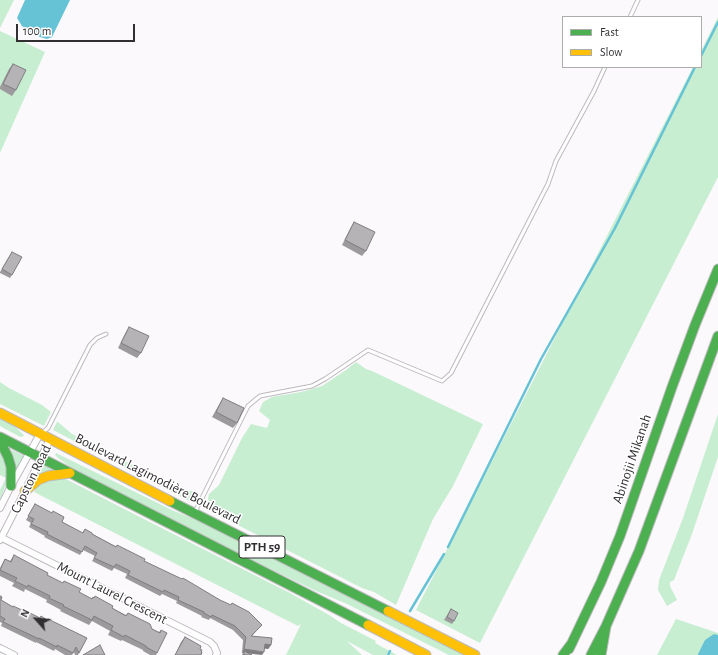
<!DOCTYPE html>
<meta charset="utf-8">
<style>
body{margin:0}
#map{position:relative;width:718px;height:655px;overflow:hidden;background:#fcf9fd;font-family:"Alegreya Sans",sans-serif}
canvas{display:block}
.legend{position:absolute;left:562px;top:16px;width:140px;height:52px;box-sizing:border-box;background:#fff;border:1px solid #adacad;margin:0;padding:5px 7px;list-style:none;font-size:12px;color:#322f33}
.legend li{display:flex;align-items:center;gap:8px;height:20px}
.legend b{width:20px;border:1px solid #adacad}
.north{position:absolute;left:16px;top:599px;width:40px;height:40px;-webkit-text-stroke:3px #fff;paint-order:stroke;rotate:297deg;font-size:11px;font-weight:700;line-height:16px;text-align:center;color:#322f33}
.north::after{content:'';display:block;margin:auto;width:14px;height:18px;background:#322f33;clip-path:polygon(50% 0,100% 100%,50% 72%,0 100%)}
.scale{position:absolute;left:16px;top:24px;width:119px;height:18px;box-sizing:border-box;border:2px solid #322f33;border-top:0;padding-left:5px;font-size:12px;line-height:14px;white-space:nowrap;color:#322f33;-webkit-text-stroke:3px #fff;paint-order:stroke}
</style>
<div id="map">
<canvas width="718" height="655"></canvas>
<ul class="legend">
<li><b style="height:5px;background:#4caf50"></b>Fast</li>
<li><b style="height:5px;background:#ffc107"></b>Slow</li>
</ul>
<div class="north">N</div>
<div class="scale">100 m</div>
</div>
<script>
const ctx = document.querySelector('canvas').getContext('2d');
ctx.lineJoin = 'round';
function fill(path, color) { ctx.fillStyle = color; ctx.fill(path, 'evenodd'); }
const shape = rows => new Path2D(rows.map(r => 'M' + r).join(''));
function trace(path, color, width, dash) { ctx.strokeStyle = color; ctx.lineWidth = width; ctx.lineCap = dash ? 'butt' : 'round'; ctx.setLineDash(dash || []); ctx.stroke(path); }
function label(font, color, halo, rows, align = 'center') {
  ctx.font = font + ' "Alegreya Sans",sans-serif'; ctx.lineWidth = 3; ctx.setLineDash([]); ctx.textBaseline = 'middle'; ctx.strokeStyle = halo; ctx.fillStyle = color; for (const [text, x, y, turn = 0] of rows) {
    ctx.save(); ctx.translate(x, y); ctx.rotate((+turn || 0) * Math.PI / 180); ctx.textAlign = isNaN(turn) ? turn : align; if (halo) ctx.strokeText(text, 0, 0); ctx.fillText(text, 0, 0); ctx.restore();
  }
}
const green = shape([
 [0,0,14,0,0,28],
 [718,17,718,177,480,643,416,610,693,67,701,67,701,51],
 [0,31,45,52,0,153],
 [356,362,366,369,372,371,483,424,453,486,433,519,396,605,374,592,362,588,214,513,210,509,209,504,208,498,209,494,219,485,242,438,251,424,267,428,270,420,259,411,263,402,272,397,301,392,322,386,346,370],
 [0,382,9,388,42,405,51,412,44,426,0,404],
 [718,414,718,457,692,534,674,580,670,582,670,586,677,600,667,606,658,590,659,580,683,518],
 [0,419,14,426,23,434,24,436,20,437,0,426],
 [57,422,58,422,72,434,179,488,199,493,196,499,193,502,189,501,53,430],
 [10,450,12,450,24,456,15,472],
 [0,451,6,464,6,483,4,490,0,499,0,490,6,478,0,475],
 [56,453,174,511,199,521,465,655,449,655,347,604,316,591,242,555,72,468,58,458,55,455],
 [41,465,43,465,53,470,37,476,36,475],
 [61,478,66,479,134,514,290,593,329,615,341,623,376,641,375,643,397,655,373,655,347,641,362,655,286,655,301,624,298,626,34,492,37,487,47,481],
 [676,619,718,633,718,655,657,655]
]);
const water = shape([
 [25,0,70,0,52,37,47,39,40,37,30,32,22,26,17,18],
 [714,634,718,635,718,655,698,655,698,654,705,640]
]);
const stream = shape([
 [701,56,718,22],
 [448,547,541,359,615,228,695,67],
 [410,611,444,554],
 [388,655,390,651]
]);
const lane = shape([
 [630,17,638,0],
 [42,433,48,428,90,345,97,338,106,334],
 [195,512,248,406,260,396,312,386,325,379,368,350,442,381,451,373,548,184,556,161,594,91,605,67]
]);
const street = shape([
 [0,508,11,486,40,434],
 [0,537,210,642,214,646,217,653,216,655],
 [0,540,25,491,50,439],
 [0,648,14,655]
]);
const fast = shape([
 [0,437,368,625],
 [0,441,8,457,11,467,11,486],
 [170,501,388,611],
 [569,649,601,582,620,536,672,387,695,325,718,269],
 [563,655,572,643],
 [591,655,606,626,639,551,718,336],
 [601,655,606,626]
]);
const slow = shape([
 [0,413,170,501],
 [25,491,38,480,48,476,70,473],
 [388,611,475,655],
 [368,625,426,655]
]);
const wall = shape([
 [13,64,16,90,12,96,0,89,0,87,9,69],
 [354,222,366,251,362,256,342,245,351,227],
 [12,252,12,275,10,278,0,273,0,272],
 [129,327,141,353,137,358,118,348,126,332],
 [223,398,237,423,233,428,212,417,220,403],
 [35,504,62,522,82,533,85,529,92,534,144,561,259,628,252,636,271,645,268,649,264,648,249,653,252,655,242,655,243,653,242,653,243,640,233,630,210,618,209,620,201,617,202,616,176,603,177,601,162,594,160,596,125,578,127,574,114,568,112,571,92,561,95,556,83,550,80,555,44,537,45,536,29,527,31,523,26,520],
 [14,555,47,575,91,599,93,597,112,608,126,615,128,613,152,629,159,632,161,630,157,653,156,655,150,655,143,651,143,650,122,640,121,641,108,635,110,631,92,621,89,625,60,611,61,610,46,602,47,600,25,589,24,592,12,586,14,583,0,576,0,568,5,559,10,561],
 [0,596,1,600,13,607,87,638,78,655,75,655,74,652,72,655,65,655,55,649,54,651,36,642,36,643,1,626,2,623,0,622],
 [451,609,454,621,452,624,444,620],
 [185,637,200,649,201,652,201,655,175,655,181,642]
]);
const shadedWall = shape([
 [265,644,271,645,268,649,263,648],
 [244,649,264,652,262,655,244,653,244,651,243,653,242,653]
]);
const building = shape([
 [13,64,26,70,16,90,3,84,13,64],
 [354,222,375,232,366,251,345,240,354,222],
 [12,252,22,257,12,275,2,269,12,252],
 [129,327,149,336,141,353,121,343,129,327],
 [223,398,244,408,237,423,216,412,223,398],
 [35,504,52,513,53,511,64,517,62,522,83,533,85,529,92,533,92,534,116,547,117,545,145,559,144,561,182,579,183,578,220,600,231,605,232,603,249,612,262,625,251,636,272,638,271,645,265,644,264,652,244,649,246,637,235,626,212,615,211,617,204,613,204,612,178,600,179,597,164,590,163,592,128,575,130,571,116,564,114,567,94,558,97,553,85,546,82,552,47,534,48,532,31,524,34,519,28,516,35,504],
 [14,555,48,573,47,575,63,583,64,581,81,589,79,592,92,599,93,597,94,598,95,596,113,606,112,608,126,616,128,613,150,624,152,629,160,633,161,630,167,633,157,653,146,647,146,646,125,635,124,637,111,630,113,626,94,616,92,620,63,606,64,605,49,598,50,596,28,585,27,587,15,581,17,578,0,570,5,559,11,562,14,555],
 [0,596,2,597,1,600,13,607,13,606,22,610,22,609,40,618,41,616,47,620,48,619,87,638,79,653,76,647,73,653,57,645,57,647,39,638,39,639,3,622,5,619,0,616,0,596],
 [451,609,458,613,454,621,447,617,451,609],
 [185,637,201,646,200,649,202,650,201,652,202,652,201,655,175,655,185,637],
 [100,645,105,655,83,655,100,645],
 [244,651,252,655,244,655,244,651]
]);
const shields = [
 [262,547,46]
];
const shieldNames = [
 ["PTH 59",262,547]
];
const streetNames = [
 ["Abinojii Mikanah",632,459,-71],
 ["Capston Road",31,479,-64],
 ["Boulevard Lagimodière Boulevard",158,479,27],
 ["Mount Laurel Crescent",112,593,27]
];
fill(green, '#c7eed1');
fill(water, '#66c2d5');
trace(stream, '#66c2d5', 2.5);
trace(lane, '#bdbabe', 5);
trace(street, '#bdbabe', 8);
trace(fast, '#bdbabe', 11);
trace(slow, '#bdbabe', 11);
trace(lane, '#fffeff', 3);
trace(street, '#fffeff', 6);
trace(fast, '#4caf50', 9);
trace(slow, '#ffc107', 9);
fill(wall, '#9d9a9d');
fill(shadedWall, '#7f7d80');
fill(building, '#b6b3b7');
trace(building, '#7f7d80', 1);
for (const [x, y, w] of shields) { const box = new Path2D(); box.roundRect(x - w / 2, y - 11, w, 22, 3); ctx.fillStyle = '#fff'; ctx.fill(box); trace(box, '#322f33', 1); }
label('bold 13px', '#322f33', null, shieldNames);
label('14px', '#322f33', '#fff', streetNames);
</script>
